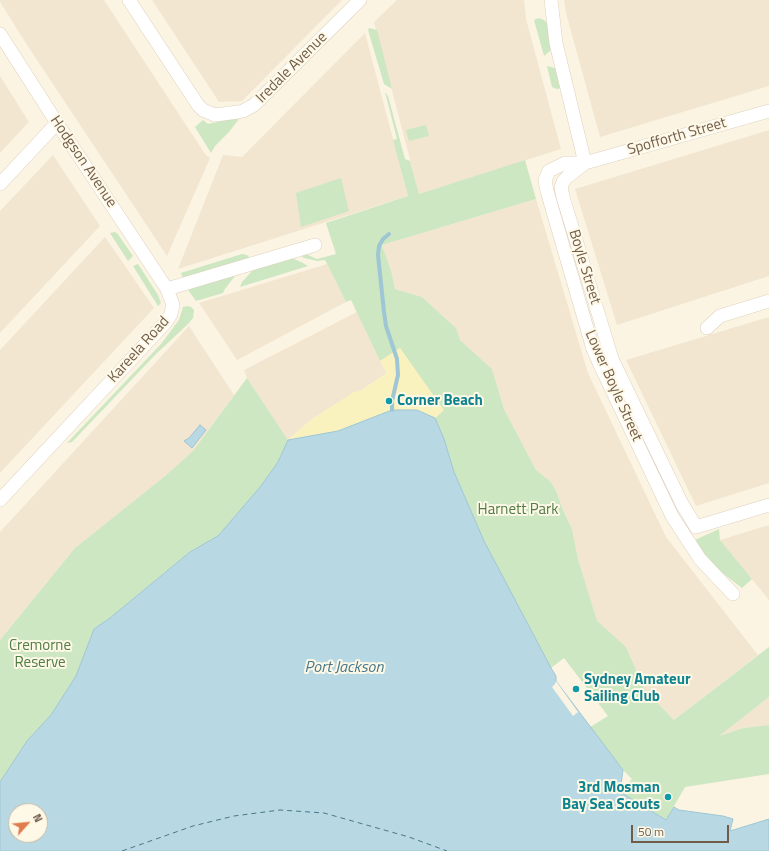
<!DOCTYPE html>
<style>
body{margin:0}
#map{position:relative;width:769px;height:851px;overflow:hidden;background:#fbf4e2;font-family:"Titillium Web",sans-serif}
canvas{display:block}
.north{position:absolute;left:8px;top:803px;width:40px;height:40px;box-sizing:border-box;background:#fef8e7;border:1px solid #c6baa8;border-radius:50%;rotate:63deg;font-size:11px;font-weight:700;line-height:16px;text-align:center;color:#715c4a}
.north::after{content:'';display:block;margin:auto;width:14px;height:18px;background:#e07d4c;clip-path:polygon(50% 0,100% 100%,50% 72%,0 100%)}
.scale{position:absolute;left:631px;top:825px;width:98px;height:18px;box-sizing:border-box;border:2px solid #715c4a;border-top:0;padding-left:5px;font-size:12px;line-height:14px;white-space:nowrap;color:#715c4a;-webkit-text-stroke:3px #fef8e7;paint-order:stroke}
</style>
<div id="map">
<canvas width="769" height="851"></canvas>
<div class="north">N</div>
<div class="scale">50 m</div>
</div>
<script>
const ctx = document.querySelector('canvas').getContext('2d');
ctx.lineJoin = 'round';
function fill(path, color) { ctx.fillStyle = color; ctx.fill(path, 'evenodd'); }
const shape = rows => new Path2D(rows.map(r => 'M' + r).join(''));
function trace(path, color, width, dash) { ctx.strokeStyle = color; ctx.lineWidth = width; ctx.lineCap = dash ? 'butt' : 'round'; ctx.setLineDash(dash || []); ctx.stroke(path); }
function label(font, color, halo, rows, align = 'center') {
  ctx.font = font + ' "Titillium Web",sans-serif'; ctx.lineWidth = 4; ctx.setLineDash([]); ctx.textBaseline = 'middle'; ctx.strokeStyle = halo; ctx.fillStyle = color; for (const [text, x, y, turn = 0] of rows) {
    ctx.save(); ctx.translate(x, y); ctx.rotate((+turn || 0) * Math.PI / 180); ctx.textAlign = isNaN(turn) ? turn : align; if (halo) ctx.strokeText(text, 0, 0); ctx.fillText(text, 0, 0); ctx.restore();
  }
}
const residential = shape([
 [0,0,104,0,205,154,210,158,167,256,29,48,0,2],
 [152,0,342,0,242,101,219,102],
 [397,0,524,0,526,19,561,149,419,194,374,22],
 [564,0,769,0,769,86,600,137,566,13],
 [365,33,408,196,178,269,223,155,242,157],
 [0,76,29,122,0,153],
 [769,130,769,276,617,325,575,189],
 [53,155,100,226,0,333,0,211],
 [536,199,588,373,666,537,758,655,674,720,645,690,626,647,597,622,578,559,572,529,562,508,557,493,551,482,536,470,504,409,492,369,460,340,456,328,422,297,395,289,392,274,382,245],
 [105,237,154,308,0,473,0,350],
 [327,264,346,302,237,360,199,303],
 [357,312,380,361,387,373,360,391,312,419,288,440,247,378,244,370],
 [769,317,769,483,696,506,626,360],
 [189,326,234,395,193,451,165,476,75,548,0,640,0,532],
 [769,525,769,600,720,540],
 [769,697,769,725,743,728,718,736]
]);
const green = shape([
 [539,18,544,20,548,24,551,50,544,56,534,20],
 [369,28,377,30,392,89,384,84,368,30],
 [547,66,558,69,561,88,557,89,552,87],
 [385,92,388,96,405,159,410,161,419,194,525,160,536,199,382,245,392,274,395,289,422,297,456,328,460,340,492,369,504,409,536,470,551,482,557,493,562,508,572,529,578,559,597,621,626,647,645,690,674,720,769,647,769,697,719,736,743,728,769,725,769,774,685,787,666,820,620,792,632,779,623,770,590,727,608,716,564,658,551,668,484,541,454,472,444,439,435,418,443,411,400,348,380,361,351,300,346,302,325,260,317,261,304,258,300,255,305,253,308,255,317,259,336,254,326,223,408,196,393,140,397,139],
 [235,118,239,119,229,132,215,146,211,153,195,127,203,120,208,124],
 [426,125,429,136,409,141,406,130],
 [341,178,349,211,301,227,296,193],
 [114,232,117,233,133,256,128,261,110,233],
 [242,254,247,255,250,258,183,278,181,273],
 [292,258,303,263,308,266,240,287,242,282,255,268],
 [138,264,158,295,161,303,158,306,133,266],
 [238,272,225,289,223,293,196,301,188,290],
 [188,306,191,307,194,310,193,318,188,324,156,354,72,442,67,443,161,344,179,320,183,307],
 [247,378,288,440,278,462,261,486,218,536,190,552,110,618,94,629,76,676,51,715,27,741,0,782,0,640,75,548,165,476,193,451],
 [681,520,695,540,719,529,720,540,752,579,742,588,721,572,695,549]
]);
const sand = shape([
 [400,348,444,410,435,418,417,410,392,410,338,431,288,440,312,419,354,392,360,391,387,373,380,361]
]);
const water = shape([
 [392,410,417,410,435,418,444,439,454,472,484,541,551,668,556,676,556,681,623,770,620,792,666,820,674,807,679,810,723,816,733,819,730,831,769,819,769,851,0,851,0,782,27,741,51,715,76,676,94,629,110,618,190,552,218,536,261,486,278,462,288,440,338,431,392,410],
 [16,811,40,811,40,835,16,835,16,811],
 [200,425,206,430,192,448,184,441,189,438,200,425]
]);
const pier = shape([
 [556,681,578,712,573,716,552,687,555,684]
]);
const stream = shape([
 [389,234,383,239,379,246,378,255,384,312,386,326,397,359,398,375,392,401,392,410]
]);
const ferry = shape([
 [122,851,193,826,234,816,280,810,324,813,409,837,447,851]
]);
const minor = shape([
 [129,0,198,105,203,110,215,115,238,112,243,111,254,105,360,0],
 [551,0,556,43,585,163],
 [0,34,57,123,161,280,167,289,173,305,171,314,166,322,0,500],
 [585,163,567,177,563,182,561,188,563,197,612,359,682,504,696,527,769,505],
 [0,184,57,123],
 [167,289,315,245],
 [707,328,720,316,769,301],
 [733,594,700,559,672,516,600,365,593,349,547,191,545,180,549,171,565,163,585,163,769,111]
]);
const markers = [
 [389,401,4,"#0f9aa8"],
 [576,689,4,"#0f9aa8"],
 [668,797,4,"#0f9aa8"]
];
const streetNames = [
 ["Iredale Avenue",292,68,-45],
 ["Spofforth Street",677,137,-16],
 ["Hodgson Avenue",83,162,56],
 ["Boyle Street",584,267,73],
 ["Kareela Road",139,350,-48],
 ["Lower Boyle Street",613,386,66]
];
const cultureNames = [
 ["Corner Beach",397,401],
 ["Sydney Amateur",584,680],
 ["Sailing Club",584,697],
 ["3rd Mosman",660,788,"right"],
 ["Bay Sea Scouts",660,805,"right"]
];
const parkNames = [
 ["Harnett Park",518,510],
 ["Cremorne",40,646],
 ["Reserve",40,663]
];
const waterNames = [
 ["Port Jackson",344,668]
];
fill(residential, '#f2e6d1');
fill(green, '#cce7c1');
fill(sand, '#f9f2be');
fill(water, '#b8d8e3');
trace(water, '#9ec6d4', 1);
fill(pier, '#fbf4e2');
trace(stream, '#9ec6d4', 4);
trace(ferry, '#48788a', 1, [5, 4]);
trace(minor, '#ded1be', 14);
trace(minor, '#fff', 13);
for (const [x, y, r, color] of markers) { const dot = new Path2D(); dot.arc(x, y, r, 0, 2 * Math.PI); ctx.fillStyle = color; ctx.fill(dot); trace(dot, '#fef8e7', 1.5); }
label('15px', '#715c4a', '#fef8e7', streetNames);
label('bold 15px', '#0d838f', '#fef8e7', cultureNames, 'left');
label('15px', '#507c45', '#fef8e7', parkNames);
label('italic 16px', '#48788a', '#fef8e7', waterNames);
</script>
